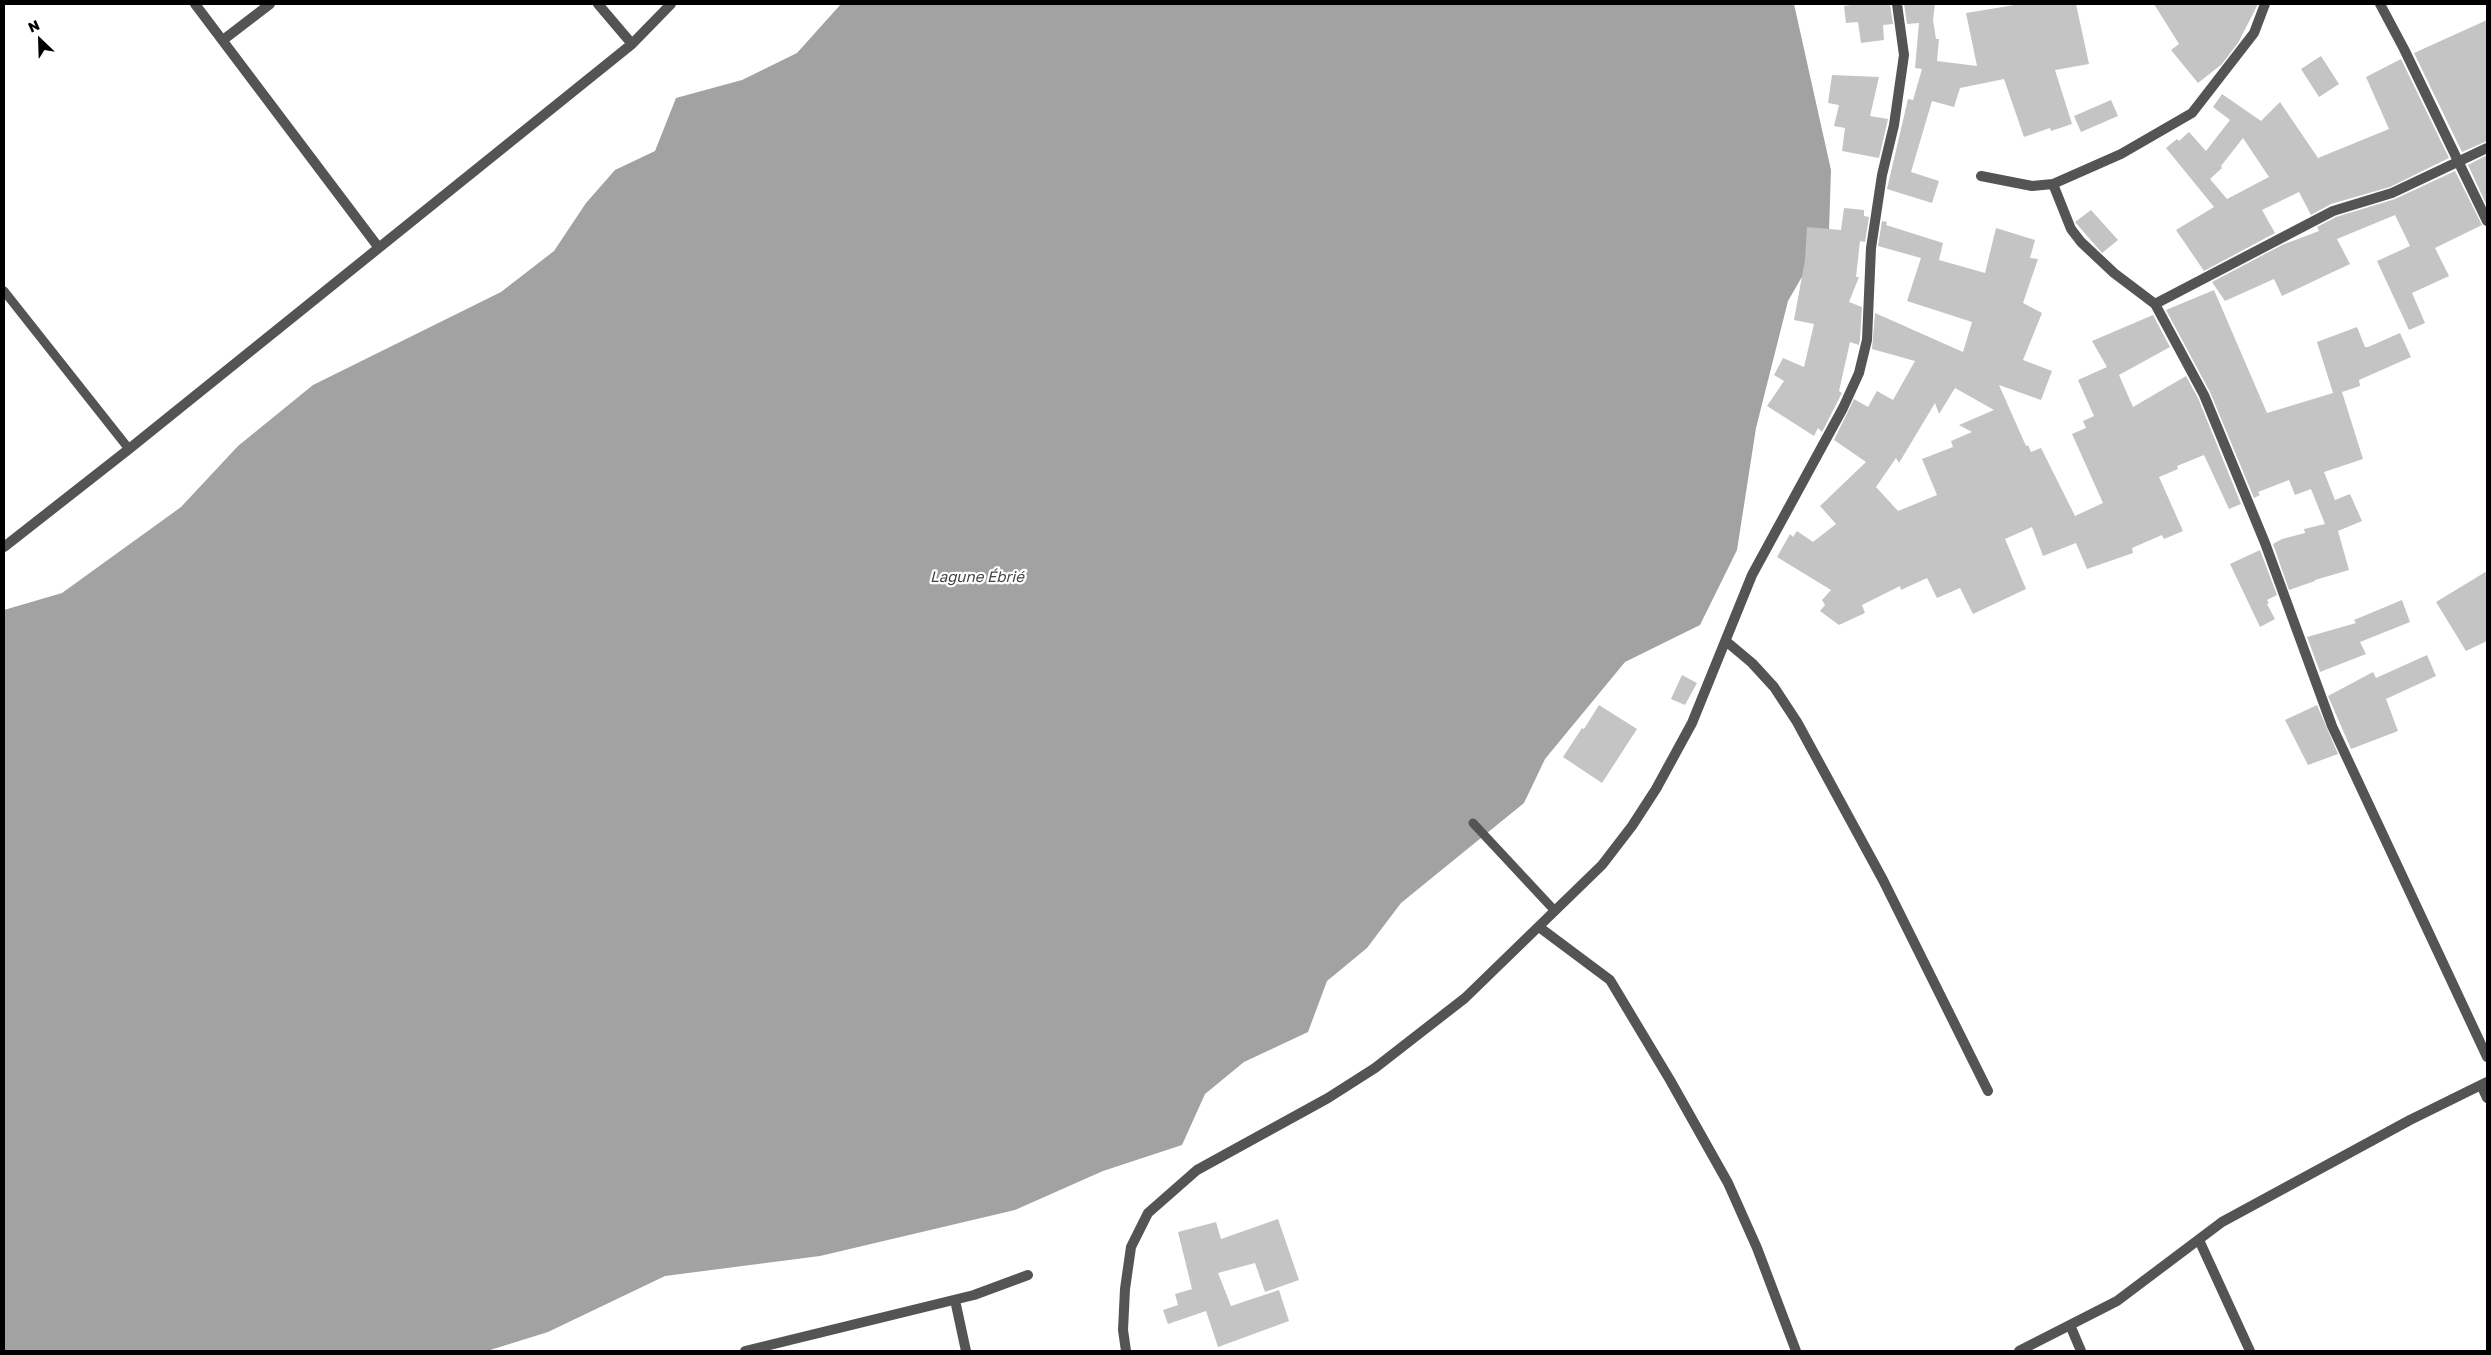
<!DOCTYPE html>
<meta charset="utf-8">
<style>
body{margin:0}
#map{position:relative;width:2491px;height:1355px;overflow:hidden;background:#fff;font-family:"Golos Text",sans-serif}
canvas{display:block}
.frame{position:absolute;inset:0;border:5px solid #000;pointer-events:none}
.north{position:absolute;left:15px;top:15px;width:50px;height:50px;-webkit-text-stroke:4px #fff;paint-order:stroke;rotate:336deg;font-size:14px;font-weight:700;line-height:20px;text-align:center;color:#000}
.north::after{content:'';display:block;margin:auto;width:18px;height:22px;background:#000;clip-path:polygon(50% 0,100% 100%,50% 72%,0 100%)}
</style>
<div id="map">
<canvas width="2491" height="1355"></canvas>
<div class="frame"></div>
<div class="north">N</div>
</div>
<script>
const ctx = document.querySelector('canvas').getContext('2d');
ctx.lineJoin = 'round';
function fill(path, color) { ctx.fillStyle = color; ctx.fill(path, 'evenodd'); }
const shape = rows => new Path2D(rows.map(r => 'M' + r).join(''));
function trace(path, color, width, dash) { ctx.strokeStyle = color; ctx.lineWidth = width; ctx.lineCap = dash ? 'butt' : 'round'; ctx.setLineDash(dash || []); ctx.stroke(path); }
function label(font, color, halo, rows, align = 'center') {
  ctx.font = font + ' "Golos Text",sans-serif'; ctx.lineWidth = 4.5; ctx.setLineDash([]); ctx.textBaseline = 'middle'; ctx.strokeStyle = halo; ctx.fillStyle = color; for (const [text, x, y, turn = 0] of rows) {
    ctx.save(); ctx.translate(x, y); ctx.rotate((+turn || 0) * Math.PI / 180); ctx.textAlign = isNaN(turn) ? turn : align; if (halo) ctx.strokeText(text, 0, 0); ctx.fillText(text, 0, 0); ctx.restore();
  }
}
const water = shape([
 [841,4,1794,4,1831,170,1829,230,1788,301,1756,428,1737,550,1700,625,1625,662,1545,759,1524,803,1401,903,1367,948,1327,981,1308,1032,1244,1062,1205,1094,1182,1145,1103,1171,1015,1210,820,1256,665,1276,548,1332,487,1351,4,1351,4,610,62,593,181,507,238,446,313,385,501,292,554,251,586,203,615,170,655,151,676,98,742,80,797,53]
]);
const building = shape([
 [1859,4,1890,4,1893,24,1883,25,1884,40,1861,43,1858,22,1846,23,1844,6],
 [1904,4,1935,4,1933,20,1936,39,1939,39,1937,61,1977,66,1966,13,2021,4,2076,4,2089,64,2055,70,2072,124,2051,131,2050,128,2024,137,2004,79,1960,88,1954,107,1932,101,1911,172,1939,181,1932,203,1887,189,1908,99,1913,100,1922,69,1915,68,1919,23,1907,24],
 [2154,4,2258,4,2238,43,2222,64,2198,83,2171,50,2179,44],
 [2487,20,2487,141,2462,152,2414,53],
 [2321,56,2339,84,2319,97,2301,69],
 [2401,59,2449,158,2390,187,2331,204,2311,215,2299,192,2262,210,2275,233,2204,271,2176,230,2214,207,2166,148,2177,139,2179,141,2189,132,2206,151,2230,120,2213,107,2222,94,2261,121,2280,102,2318,158,2389,129,2366,77],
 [2243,138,2269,177,2227,199,2210,179,2222,168,2221,166],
 [1832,75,1879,77,1870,116,1888,119,1879,158,1842,151,1845,128,1834,126,1839,105,1828,103],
 [2111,100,2118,116,2081,132,2074,116],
 [2487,155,2487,206,2468,165],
 [2455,171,2482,225,2435,248,2449,276,2412,293,2425,323,2409,330,2377,261,2410,246,2395,215,2337,239,2350,264,2282,296,2274,279,2225,301,2212,282,2282,245,2319,231,2317,227,2336,217,2395,199],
 [1844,208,1864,210,1864,216,1869,217,1865,242,1860,241,1856,277,1859,277,1849,302,1862,307,1860,339,1859,345,1850,342,1839,391,1842,393,1822,432,1818,428,1814,436,1767,406,1784,381,1774,375,1783,358,1804,367,1814,324,1794,320,1805,260,1807,227,1841,230],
 [2091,210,2118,240,2102,253,2075,222],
 [1882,221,1887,222,1886,225,1943,243,1939,260,1985,273,1996,228,2035,240,2030,258,2038,259,2023,303,2042,313,2023,360,2052,371,2041,400,1999,385,2026,446,2028,445,2031,452,2041,448,2075,516,2103,503,2072,434,2086,428,2083,421,2094,416,2078,380,2107,367,2092,341,2153,315,2170,347,2119,375,2133,407,2186,376,2198,398,2241,504,2229,509,2204,455,2177,466,2178,469,2159,477,2183,531,2164,539,2162,535,2132,548,2133,553,2087,569,2076,543,2043,556,2032,527,2005,539,2026,589,1973,614,1960,588,1937,598,1927,578,1901,590,1900,586,1862,605,1865,613,1839,625,1820,611,1825,605,1822,600,1831,590,1777,557,1790,534,1793,537,1797,531,1813,542,1836,524,1820,506,1866,462,1834,440,1854,399,1868,407,1877,391,1893,400,1915,361,1872,349,1875,313,1963,352,1972,322,1907,301,1921,258,1878,246],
 [1955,388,1994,410,1959,425,1972,432,1951,441,1953,447,1922,459,1937,495,1898,511,1876,487,1896,458,1899,463,1935,403,1939,414],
 [2214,290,2267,413,2333,393,2317,342,2357,327,2365,347,2368,347,2400,333,2411,357,2359,380,2360,386,2342,392,2363,459,2324,472,2335,500,2350,494,2362,521,2338,531,2349,570,2315,580,2315,581,2289,590,2273,544,2282,539,2305,533,2304,529,2325,524,2311,489,2295,495,2289,480,2258,492,2260,495,2254,498,2210,392,2166,310],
 [2260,550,2277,595,2267,600,2269,603,2267,604,2275,619,2260,627,2230,564],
 [2487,571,2487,641,2466,651,2436,602],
 [2402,600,2410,622,2360,642,2366,654,2320,672,2307,637,2356,623,2354,620],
 [2427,655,2436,676,2386,699,2398,731,2351,749,2328,696,2373,672,2376,678],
 [1682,675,1697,683,1685,705,1671,699],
 [1599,705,1637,729,1602,783,1563,757,1582,728,1584,729],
 [2317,705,2338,754,2308,765,2285,720],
 [1278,1219,1299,1280,1265,1292,1255,1263,1218,1273,1231,1306,1279,1290,1289,1321,1218,1347,1206,1311,1168,1324,1163,1310,1178,1305,1175,1294,1192,1289,1178,1232,1216,1222,1221,1239]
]);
const service = shape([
 [4,291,129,449],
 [1473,823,1555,911]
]);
const minor = shape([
 [195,4,379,248],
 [598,4,632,44],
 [2380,4,2404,49,2487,221],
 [223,40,270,4],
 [2487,148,2392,193,2333,211,2155,304,2204,395,2265,543,2332,726,2487,1057],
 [1981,176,2032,186,2053,184,2121,154,2192,113,2254,33,2265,4],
 [2053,184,2071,229,2081,242,2114,273,2155,304],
 [4,547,129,449,632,44,671,4],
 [1727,642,1752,663,1774,687,1797,722,1883,880,1988,1091],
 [1539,927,1610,980,1670,1080,1728,1183,1757,1248,1796,1351],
 [2481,1085,2487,1098],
 [2199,1240,2250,1351],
 [955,1300,966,1351],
 [2070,1325,2081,1351],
 [745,1351,974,1295,1028,1275],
 [1126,1351,1123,1330,1125,1289,1131,1247,1148,1213,1197,1170,1328,1098,1375,1068,1465,998,1602,865,1632,826,1656,789,1692,723,1752,575,1843,408,1859,373,1867,340,1871,248,1882,175,1894,125,1904,55,1897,4],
 [2019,1351,2117,1301,2222,1222,2410,1120,2487,1082]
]);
const waterNames = [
 ["Lagune Ébrié",977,577]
];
fill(water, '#a2a2a2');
fill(building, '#c4c4c4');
trace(service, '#545454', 9);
trace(minor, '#545454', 10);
label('italic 15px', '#434343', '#fff', waterNames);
</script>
